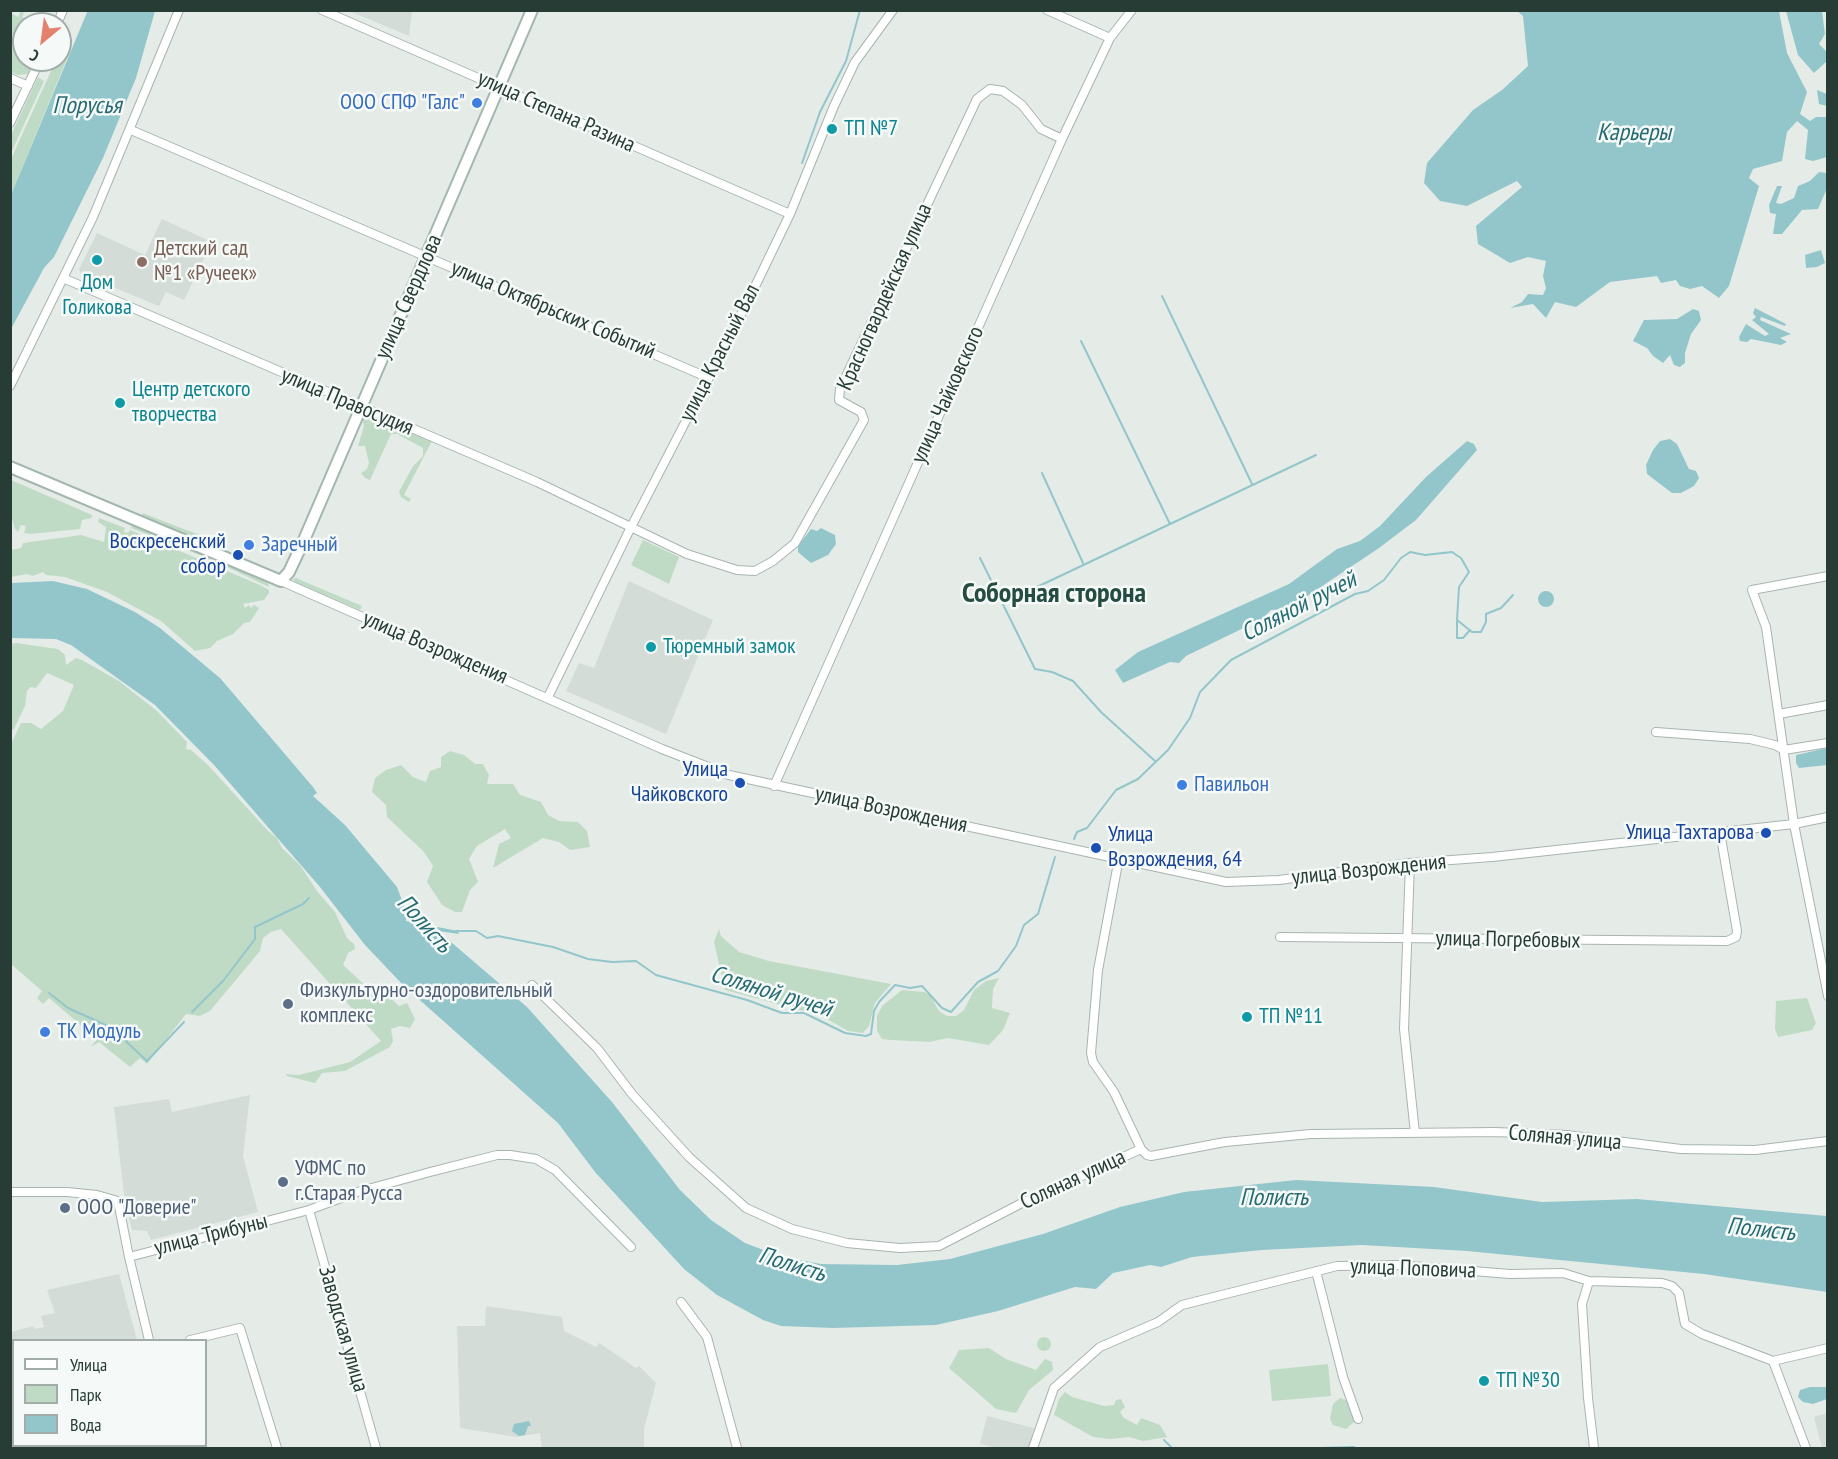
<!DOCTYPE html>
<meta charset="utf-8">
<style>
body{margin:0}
#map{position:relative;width:1838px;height:1459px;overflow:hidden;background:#e5ece8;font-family:"PT Sans Narrow",sans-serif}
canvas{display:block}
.frame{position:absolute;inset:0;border:12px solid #263c35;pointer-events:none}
.legend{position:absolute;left:12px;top:1339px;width:195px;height:108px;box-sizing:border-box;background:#f5f9f7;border:2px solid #a2ada9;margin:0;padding:8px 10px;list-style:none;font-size:18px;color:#263c35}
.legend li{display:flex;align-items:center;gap:12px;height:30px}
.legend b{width:30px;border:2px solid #a2ada9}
.north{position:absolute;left:12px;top:12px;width:60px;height:60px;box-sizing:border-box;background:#f5f9f7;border:2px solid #a2ada9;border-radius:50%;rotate:209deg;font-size:16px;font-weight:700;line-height:24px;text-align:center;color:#263c35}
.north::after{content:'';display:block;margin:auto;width:21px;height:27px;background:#e3816c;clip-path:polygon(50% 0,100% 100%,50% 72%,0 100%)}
</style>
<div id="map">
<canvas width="1838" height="1459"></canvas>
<div class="frame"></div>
<ul class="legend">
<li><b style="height:8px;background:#fff"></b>Улица</li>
<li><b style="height:16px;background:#c0dbc5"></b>Парк</li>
<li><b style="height:16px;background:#93c6cb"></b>Вода</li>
</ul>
<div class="north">С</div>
</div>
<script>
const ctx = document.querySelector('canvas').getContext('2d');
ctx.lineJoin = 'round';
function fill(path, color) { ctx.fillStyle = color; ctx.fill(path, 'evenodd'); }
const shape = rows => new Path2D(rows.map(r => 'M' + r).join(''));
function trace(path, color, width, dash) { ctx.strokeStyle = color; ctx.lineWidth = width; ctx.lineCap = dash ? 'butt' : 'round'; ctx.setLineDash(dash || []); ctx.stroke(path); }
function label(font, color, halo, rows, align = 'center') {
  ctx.font = font + ' "PT Sans Narrow",sans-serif'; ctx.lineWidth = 5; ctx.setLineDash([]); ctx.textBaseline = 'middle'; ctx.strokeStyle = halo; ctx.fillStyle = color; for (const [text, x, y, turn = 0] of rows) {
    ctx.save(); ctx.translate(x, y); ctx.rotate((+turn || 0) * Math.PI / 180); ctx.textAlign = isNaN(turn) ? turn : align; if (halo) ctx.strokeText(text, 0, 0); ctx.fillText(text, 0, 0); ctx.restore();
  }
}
const built = shape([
 [346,11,412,11,409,36,354,13],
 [162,219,212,242,184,300,166,292,159,306,81,274,79,269,97,233,145,255],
 [629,581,713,620,666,734,566,691,579,663,594,668],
 [250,1095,243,1156,258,1212,151,1240,147,1231,132,1230,124,1194,114,1107,169,1099,172,1112],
 [119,1274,137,1340,14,1340,13,1358,11,1359,11,1332,33,1326,35,1329,44,1327,41,1316,55,1313,47,1290],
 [486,1306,562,1317,564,1331,596,1347,599,1343,636,1368,639,1366,656,1383,644,1429,644,1448,542,1448,540,1433,516,1437,460,1428,457,1326,485,1326],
 [1827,1413,1827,1448,1822,1448,1814,1417],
 [987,1416,1034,1428,1029,1448,997,1448,980,1444]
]);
const green = shape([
 [21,11,24,13,22,17,35,24,24,24,24,60,36,60,28,74,18,75,11,72,11,13,18,17],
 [62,46,71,49,11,195,11,159,56,60,60,60],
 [38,77,44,81,11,153,11,135],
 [368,413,432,441,404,495,411,499,409,502,401,497,399,492,413,466,423,456,423,448,397,434,391,434,370,480,365,478,361,473,367,469,369,463,365,446,358,446,364,426,362,419],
 [11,480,92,515,92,518,82,520,80,529,30,534,24,533,26,526,21,525,18,532,15,529,11,515],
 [143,513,181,528,200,535,196,540,141,517],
 [99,518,125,528,124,532,128,533,130,530,260,585,269,590,269,593,264,600,243,604,245,608,249,605,251,608,254,605,259,608,250,622,244,623,233,634,217,641,210,648,195,651,161,621,107,592,65,577,46,575,43,572,33,576,27,574,11,577,11,550,21,548,23,543,81,535,104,542,106,527,98,522],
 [132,525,268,582,269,587,210,559,131,528],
 [643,540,679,557,669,584,631,565],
 [296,578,362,606,360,610,295,582,293,579],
 [16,643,58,649,65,655,66,665,76,658,82,660,119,681,157,711,187,742,186,749,191,750,208,765,268,831,277,838,282,848,300,865,317,891,335,912,347,938,354,944,355,949,348,953,343,965,368,988,386,994,399,1006,407,1003,415,1019,410,1028,400,1026,391,1029,393,1041,390,1047,345,1071,322,1073,315,1083,287,1076,286,1074,299,1075,350,1062,381,1041,281,929,271,932,263,938,260,951,210,1011,200,1016,186,1014,147,1064,140,1058,130,1067,99,1042,91,1047,97,1039,49,998,43,1004,37,998,42,991,11,964,11,744,21,723,31,723,41,729,63,711,74,685,47,673,36,688,31,687,27,691,25,706,14,729,11,730,11,644],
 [450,751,464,755,475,764,483,764,489,775,487,784,513,784,520,795,541,802,548,815,559,821,578,822,587,831,590,847,570,850,559,842,543,838,493,868,499,844,511,838,505,829,477,846,469,859,478,882,470,890,462,912,455,912,442,905,427,882,433,866,424,852,387,817,386,805,372,792,375,778,386,770,401,765,413,777,426,782,430,771,441,767,441,757],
 [719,929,721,936,739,952,769,961,891,984,875,1003,869,1026,863,1033,848,1031,822,1016,725,990,714,942],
 [999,978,993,989,992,1008,1010,1013,1003,1030,989,1045,948,1038,929,1042,891,1040,882,1039,877,1031,877,1016,882,1006,902,990,924,992,930,995,939,1011,947,1016,956,1016,964,1010,974,990,986,981],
 [1807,998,1816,1023,1812,1030,1778,1037,1775,1029,1776,1001],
 '1037 1344a7 7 0 1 1 14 0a7 7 0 1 1-14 0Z',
 [989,1348,1006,1359,1036,1370,1045,1359,1052,1362,1053,1370,1029,1390,1016,1413,996,1409,949,1368,959,1350],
 [1328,1364,1331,1396,1272,1401,1269,1370],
 [1065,1392,1072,1397,1104,1406,1114,1405,1116,1400,1121,1399,1125,1407,1120,1412,1124,1418,1137,1425,1141,1418,1160,1425,1167,1437,1143,1441,1129,1437,1110,1439,1093,1437,1054,1415,1059,1399],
 [1340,1398,1346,1400,1355,1421,1346,1429,1333,1425,1330,1419,1333,1404]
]);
const water = shape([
 [88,10,155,11,136,78,103,158,54,257,44,268,11,329,11,195],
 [1517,11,1779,11,1787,53,1807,92,1800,114,1810,121,1816,117,1827,117,1827,157,1813,161,1805,159,1808,130,1797,121,1787,132,1782,161,1753,169,1749,178,1759,186,1729,286,1719,298,1702,286,1690,289,1680,286,1676,280,1661,283,1657,276,1610,282,1576,307,1555,302,1546,318,1533,304,1510,308,1522,302,1528,294,1543,295,1546,288,1543,276,1546,261,1528,257,1510,263,1478,244,1476,226,1522,187,1517,181,1467,206,1440,201,1424,183,1427,163,1473,110,1502,90,1528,66,1523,16],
 [1786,11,1822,11,1825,34,1819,44,1826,51,1826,62,1814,73,1798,55],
 [1817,90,1827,94,1827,106,1819,104],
 [1819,172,1827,173,1828,186,1818,209,1802,210,1782,234,1773,234,1776,214,1770,213,1769,205,1777,186,1782,186,1776,203,1781,204,1794,198,1798,186,1810,181],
 [1821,250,1825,263,1817,267,1806,268,1805,255],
 [1755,308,1786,324,1785,326,1761,317,1760,320,1791,334,1780,338,1787,342,1781,345,1751,339,1747,342,1740,341,1739,337,1746,324,1765,336,1769,334,1752,320,1756,317,1753,313],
 [1693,309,1699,311,1701,320,1691,334,1685,353,1685,363,1680,367,1674,365,1670,355,1663,363,1653,356,1647,348,1633,341,1644,320,1677,319],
 [1670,439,1677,444,1689,469,1696,471,1699,478,1694,486,1681,493,1672,493,1647,474,1646,465,1653,450,1660,441],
 [1467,441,1474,444,1477,450,1416,520,1379,548,1288,609,1271,610,1262,619,1186,656,1179,663,1170,662,1123,683,1115,670,1138,652,1289,584,1337,549,1360,541,1380,526,1426,477],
 [821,528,835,535,836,544,828,555,811,563,798,552,798,546,811,529,817,531],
 [53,581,87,589,135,612,160,628,220,678,313,787,317,793,313,796,345,825,397,887,406,911,406,921,458,931,459,934,438,931,527,1007,612,1102,680,1190,711,1220,745,1243,779,1256,821,1264,897,1265,950,1259,1043,1234,1120,1207,1184,1192,1296,1180,1434,1187,1542,1202,1637,1199,1827,1216,1827,1292,1704,1274,1467,1251,1362,1245,1262,1250,1192,1257,1161,1267,1150,1265,1113,1273,1096,1289,1075,1287,998,1311,936,1325,833,1328,781,1326,763,1320,717,1295,684,1269,595,1172,558,1123,404,986,365,945,320,887,214,765,155,705,71,645,56,639,11,638,11,583],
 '1538 599a8 8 0 1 1 16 0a8 8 0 1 1-16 0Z',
 [1827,748,1827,765,1799,768,1796,763,1796,755],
 [1810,1387,1827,1387,1827,1399,1813,1404,1803,1402,1798,1397,1800,1390],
 [529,1421,531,1426,528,1426,525,1435,519,1436,512,1431,514,1424]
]);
const stream = shape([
 [802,163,820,112,846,61,860,10],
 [1162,296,1252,484],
 [1081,341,1170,524],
 [1042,473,1083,563],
 [980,558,1035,669,1052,672,1073,681,1101,712,1155,761],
 [1003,603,1316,455],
 [1457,621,1457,638,1463,638,1470,630],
 [1074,839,1077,832,1087,828,1116,790,1138,779,1168,750,1190,718,1200,692,1231,660,1355,594,1368,591,1384,580,1401,558,1410,552,1425,555,1452,552,1461,558,1469,572,1459,587,1457,620,1472,632,1481,632,1486,622,1486,614,1501,608,1513,595],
 [456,931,476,931,487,938,498,936,553,947,588,959,612,962,636,961,656,975,747,1000,782,1013,804,1013,845,1033,866,1036,871,1034,874,1011,879,1002,895,985,910,988,922,986,942,1008,951,1012,978,982,998,971,1016,946,1024,925,1038,914,1055,857],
 [49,993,68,1008,110,1027],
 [192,1012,223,981,255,939,255,927,303,904,309,898],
 [116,1032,147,1061,184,1022],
 [1164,1440,1172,1448],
 [1320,1448,1354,1447]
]);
const street = shape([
 [322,10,790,214],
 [1047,10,1110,38],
 [57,24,63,10],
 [10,78,28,86],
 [10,123,40,60],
 [131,130,709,378],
 [63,278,537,482,687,554,737,570,755,571,773,561,795,543,864,420,861,412,839,400,840,389,977,99,990,89,1003,91,1022,105,1041,129,1062,139],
 [10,386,93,217,179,10],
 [1828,576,1752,590,1766,627,1794,824,1828,996],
 [281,581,662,749,729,775,1226,882,1279,880,1410,863,1492,857,1794,824,1828,817],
 [548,697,631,527,749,299,790,214,834,106,855,62,893,10],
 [1779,714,1828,705],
 [1656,732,1750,739,1775,745,1784,750,1828,743],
 [774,786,1062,139,1110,38,1132,10],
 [1119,858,1098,970,1091,1053,1093,1062,1114,1092,1141,1149],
 [1410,863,1404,1029,1415,1133],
 [1280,937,1727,941,1736,937,1737,931,1720,832],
 [532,985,597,1048,632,1094,689,1157,746,1208,792,1229,847,1243,900,1248,939,1246,1022,1203,1141,1149,1147,1155,1151,1156,1225,1142,1311,1134,1495,1132,1567,1135,1681,1149,1755,1150,1828,1141],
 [10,1192,67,1192,97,1195,118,1201,129,1257,309,1210,357,1192,430,1172,497,1155,510,1155,536,1159,555,1170,631,1247],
 [309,1210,376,1448],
 [129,1257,149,1340],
 [1316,1271,1343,1377,1358,1419],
 [1589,1281,1582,1304,1588,1398,1594,1448],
 [681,1302,707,1337,737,1448],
 [190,1340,240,1328,277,1448],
 [1773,1361,1806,1448],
 [177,1446,177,1448],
 [1033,1448,1054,1388,1100,1347,1158,1322,1182,1305,1337,1266,1398,1265,1510,1274,1563,1273,1589,1281,1662,1283,1672,1286,1679,1293,1685,1324,1702,1334,1773,1361,1828,1348]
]);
const secondary = shape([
 [10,467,281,581,289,572,304,540,532,10]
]);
const markers = [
 [477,103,6,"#3f7fe0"],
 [832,129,6,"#0f9aa8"],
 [97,260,6,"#0f9aa8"],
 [142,262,6,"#8d6e63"],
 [120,403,6,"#0f9aa8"],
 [249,545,6,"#3f7fe0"],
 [238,555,6,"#1a4fb4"],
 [651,647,6,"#0f9aa8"],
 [740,783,6,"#1a4fb4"],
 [1182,785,6,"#3f7fe0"],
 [1766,833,6,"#1a4fb4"],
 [1096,848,6,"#1a4fb4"],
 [288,1004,6,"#5c6f8a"],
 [1247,1017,6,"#0f9aa8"],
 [45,1032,6,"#3f7fe0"],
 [283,1182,6,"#5c6f8a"],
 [65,1208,6,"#5c6f8a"],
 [1484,1381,6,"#0f9aa8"]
];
const shopNames = [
 ["ООО СПФ \"Галс\"",465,103,"right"],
 ["Заречный",261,545],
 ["Павильон",1194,785],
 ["ТК Модуль",57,1032]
];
const streetNames = [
 ["улица Степана Разина",556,112,24],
 ["улица Свердлова",409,297,-66],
 ["Красногвардейская улица",885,297,-66],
 ["улица Октябрьских Событий",553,310,23],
 ["улица Красный Вал",720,353,-63],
 ["улица Чайковского",948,395,-66],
 ["улица Правосудия",347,402,23],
 ["улица Возрождения",435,648,23],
 ["улица Возрождения",891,810,12],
 ["улица Возрождения",1369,870,-6],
 ["улица Погребовых",1508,940,1],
 ["Соляная улица",1565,1138,5],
 ["Соляная улица",1073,1180,-25],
 ["улица Трибуны",211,1235,-14],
 ["улица Поповича",1413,1269,2],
 ["Заводская улица",343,1329,74]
];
const cultureNames = [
 ["ТП №7",844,129],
 ["Дом",97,283,"center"],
 ["Голикова",97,308,"center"],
 ["Центр детского",132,390],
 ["творчества",132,415],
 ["Тюремный замок",663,647],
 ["ТП №11",1259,1017],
 ["ТП №30",1496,1381]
];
const educationNames = [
 ["Детский сад",154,249],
 ["№1 «Ручеек»",154,274]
];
const transitNames = [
 ["Воскресенский",226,542],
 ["собор",226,567],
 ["Улица",728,770],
 ["Чайковского",728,795],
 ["Улица Тахтарова",1754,833],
 ["Улица",1108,835,"left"],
 ["Возрождения, 64",1108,860,"left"]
];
const serviceNames = [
 ["Физкультурно-оздоровительный",300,991],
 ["комплекс",300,1016],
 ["УФМС по",295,1169],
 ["г.Старая Русса",295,1194],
 ["ООО \"Доверие\"",77,1208]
];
const waterNames = [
 ["Порусья",87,106],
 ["Карьеры",1634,133],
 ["Соляной ручей",1299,607,-27],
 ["Полисть",424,924,48],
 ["Соляной ручей",771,992,17],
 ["Полисть",1274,1198],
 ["Полисть",1761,1230,6],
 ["Полисть",792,1265,17]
];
const districtNames = [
 ["Соборная сторона",1054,594]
];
fill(built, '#d3dcd7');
fill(green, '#c0dbc5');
fill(water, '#93c6cb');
trace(stream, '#93c6cb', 2);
trace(street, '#a8b4af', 10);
trace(secondary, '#a4b7af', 14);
trace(street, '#fff', 8);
trace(secondary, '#fff', 10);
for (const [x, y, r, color] of markers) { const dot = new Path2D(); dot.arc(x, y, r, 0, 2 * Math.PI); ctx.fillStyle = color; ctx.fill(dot); trace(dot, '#f5f9f7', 2); }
label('22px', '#366cbe', '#f5f9f7', shopNames, 'left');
label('22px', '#263c35', '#f5f9f7', streetNames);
label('22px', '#0d838f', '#f5f9f7', cultureNames, 'left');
label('22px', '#785e54', '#f5f9f7', educationNames, 'left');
label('22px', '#164399', '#f5f9f7', transitNames, 'right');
label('22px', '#4e5e75', '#f5f9f7', serviceNames, 'left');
label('italic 24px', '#266a72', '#f5f9f7', waterNames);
label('bold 28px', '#244c40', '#f5f9f7', districtNames);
</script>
